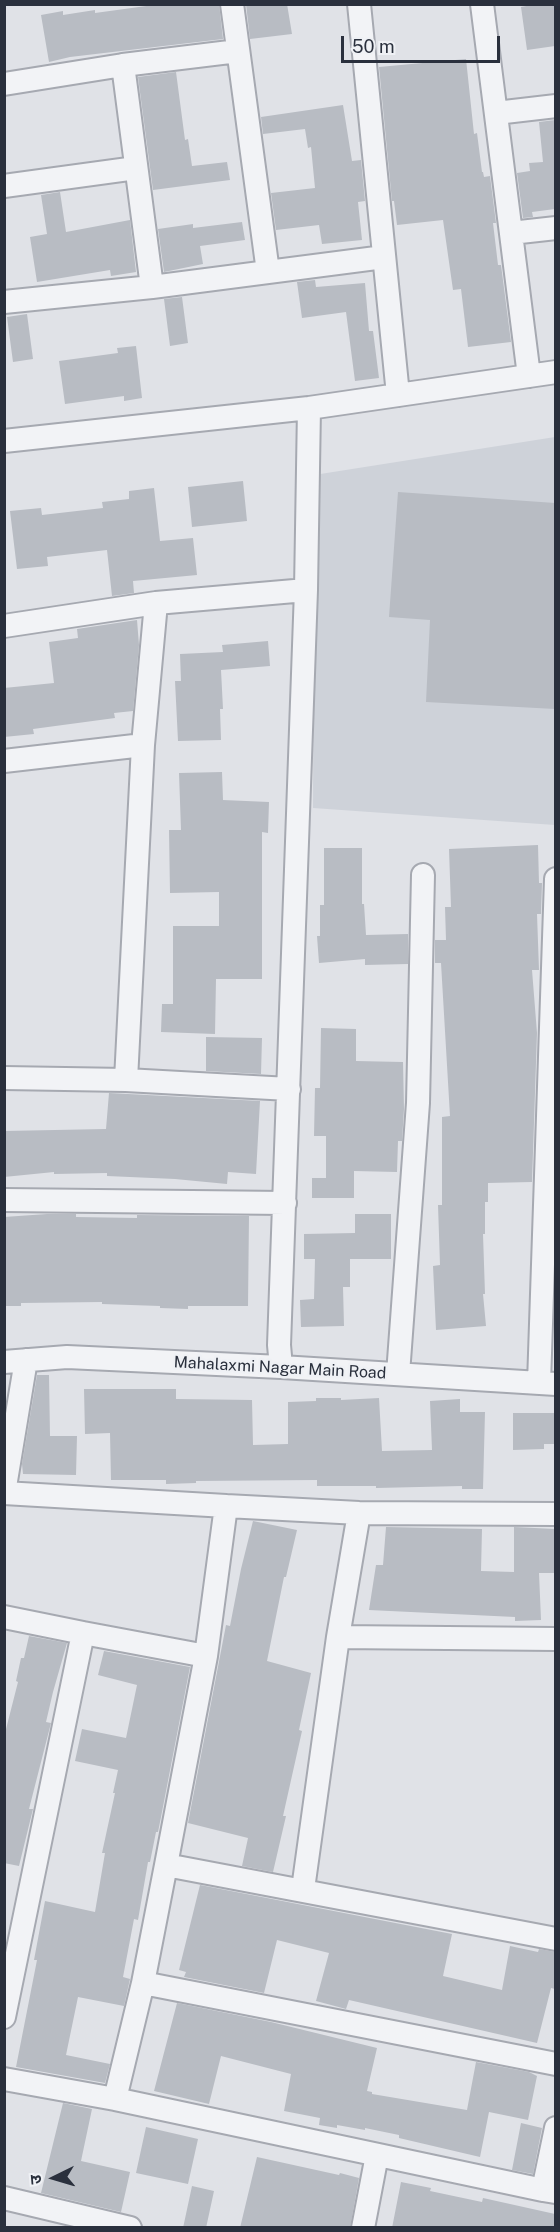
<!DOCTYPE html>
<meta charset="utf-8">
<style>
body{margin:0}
#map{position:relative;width:560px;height:2232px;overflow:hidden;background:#e0e2e7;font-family:"Public Sans","Noto Sans Devanagari",sans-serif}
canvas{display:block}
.frame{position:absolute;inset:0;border:6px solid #2a303d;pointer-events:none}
.north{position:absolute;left:24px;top:2148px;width:60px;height:60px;-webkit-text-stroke:4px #eff1f5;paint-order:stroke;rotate:265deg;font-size:16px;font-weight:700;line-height:24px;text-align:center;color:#2a303d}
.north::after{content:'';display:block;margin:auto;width:21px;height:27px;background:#2a303d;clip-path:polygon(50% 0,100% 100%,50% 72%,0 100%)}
.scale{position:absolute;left:341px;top:36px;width:159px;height:27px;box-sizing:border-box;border:3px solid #2a303d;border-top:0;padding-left:8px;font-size:18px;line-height:21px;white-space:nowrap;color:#2a303d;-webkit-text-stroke:4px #eff1f5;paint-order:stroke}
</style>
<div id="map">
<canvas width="560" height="2232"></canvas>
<div class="frame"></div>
<div class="north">उ</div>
<div class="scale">50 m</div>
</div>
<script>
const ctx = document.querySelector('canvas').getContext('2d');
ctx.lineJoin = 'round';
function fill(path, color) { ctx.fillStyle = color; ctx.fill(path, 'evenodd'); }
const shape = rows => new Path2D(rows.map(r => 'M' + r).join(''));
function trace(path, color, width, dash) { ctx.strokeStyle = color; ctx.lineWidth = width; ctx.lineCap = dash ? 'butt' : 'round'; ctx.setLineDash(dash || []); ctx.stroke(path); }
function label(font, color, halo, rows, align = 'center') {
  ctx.font = font + ' "Public Sans",sans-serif'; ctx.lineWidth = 5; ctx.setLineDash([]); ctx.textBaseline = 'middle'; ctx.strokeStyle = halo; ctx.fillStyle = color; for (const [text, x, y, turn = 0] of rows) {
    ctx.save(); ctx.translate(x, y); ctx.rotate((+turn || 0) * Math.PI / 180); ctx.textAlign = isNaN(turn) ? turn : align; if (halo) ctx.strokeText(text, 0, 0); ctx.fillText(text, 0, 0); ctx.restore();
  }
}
const built = shape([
 [555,437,555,825,313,808,314,475]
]);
const building = shape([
 [161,4,219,4,223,39,70,57,49,62,41,15,63,11,63,15,95,10,95,13],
 [246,4,287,4,292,34,250,39],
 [537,4,555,4,555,46,527,50,521,7],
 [466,59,474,134,477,133,482,172,483,172,484,177,490,176,496,223,493,223,498,265,501,265,511,342,468,347,461,289,453,290,443,220,397,225,394,201,392,201,379,67],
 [176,72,185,140,188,139,192,166,227,162,230,180,153,190,138,77],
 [343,105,352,161,361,160,365,201,358,202,362,240,322,244,319,225,276,230,271,193,315,188,311,147,308,148,305,129,263,134,261,117],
 [555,120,555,209,532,212,533,217,523,218,517,173,530,171,529,163,543,162,539,122],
 [60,192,66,232,130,220,136,272,111,276,110,270,37,282,30,237,47,234,41,195],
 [242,222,245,240,200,246,203,264,164,272,158,229,193,224,193,228],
 [315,280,316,287,365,283,369,331,373,331,379,378,355,381,346,312,302,318,297,282],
 [182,297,188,343,170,346,164,299],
 [27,314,33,359,13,362,7,317],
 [136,346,142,398,124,401,124,396,65,404,59,361,118,353,117,348],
 [243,481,247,521,192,527,188,487],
 [154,488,160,541,193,538,197,575,133,581,134,593,112,596,107,550,47,557,48,566,17,569,10,511,41,508,42,515,103,508,102,502,129,499,129,491],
 [398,492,555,503,555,709,426,702,430,620,389,617],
 [137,620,139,645,133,711,114,713,115,718,33,729,34,734,4,737,4,688,54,683,49,642,78,638,77,629],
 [268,641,270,666,221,670,223,709,220,709,221,740,178,741,175,681,181,681,180,654,223,652,222,645],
 [222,772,223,800,269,802,268,833,262,832,262,979,216,979,215,1034,161,1032,162,1004,173,1004,173,926,219,926,219,892,170,893,169,830,181,830,179,773],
 [538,845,539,883,542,883,541,914,537,914,539,970,532,970,537,1033,532,1182,488,1183,488,1202,485,1202,485,1234,483,1234,485,1294,483,1294,486,1326,436,1330,433,1266,440,1265,438,1205,442,1205,442,1117,450,1116,441,963,435,963,435,940,446,940,445,907,451,907,449,849],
 [324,848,362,848,362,904,364,904,366,935,408,934,408,964,365,965,365,959,319,963,317,936,320,936,320,905,324,905],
 [321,1028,356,1029,356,1061,403,1062,404,1109,402,1141,398,1141,397,1172,354,1171,354,1198,312,1198,312,1178,326,1178,326,1136,314,1136,315,1088,320,1088],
 [206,1037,262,1038,261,1074,206,1071],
 [109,1093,260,1101,256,1174,228,1172,227,1184,175,1179,107,1176,107,1173,54,1174,54,1172,4,1177,4,1131,106,1129],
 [47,1214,76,1214,76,1217,137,1218,137,1215,249,1216,248,1306,188,1306,188,1309,160,1308,160,1306,102,1304,102,1302,21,1303,21,1306,4,1306,4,1217],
 [355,1214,391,1214,391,1259,350,1259,350,1287,343,1287,344,1326,301,1327,300,1300,314,1299,315,1259,304,1259,304,1234,355,1233],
 [37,1375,49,1375,50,1436,77,1436,76,1475,23,1474,22,1464],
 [84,1389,176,1389,176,1399,252,1400,253,1445,288,1444,288,1402,316,1401,316,1398,341,1398,341,1400,379,1398,382,1451,432,1450,430,1401,460,1399,460,1412,485,1412,483,1489,462,1489,462,1486,376,1488,376,1486,317,1486,317,1480,196,1481,196,1483,166,1484,166,1480,111,1480,110,1433,85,1434],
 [513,1413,555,1413,555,1444,544,1444,544,1449,513,1450],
 [253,1521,297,1530,286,1577,284,1577,267,1661,311,1673,299,1730,302,1731,283,1816,286,1816,273,1872,242,1866,248,1838,188,1823,226,1625,230,1626,241,1569],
 [386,1527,482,1529,481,1571,514,1572,514,1527,555,1529,555,1573,539,1573,541,1620,515,1621,515,1617,369,1610,376,1565,383,1565],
 [29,1636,67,1643,53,1692,46,1722,51,1723,29,1809,33,1809,19,1866,4,1863,4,1737,18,1682,16,1681,21,1658,24,1658],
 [104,1651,190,1667,161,1817,158,1832,156,1832,150,1862,148,1862,138,1920,134,1919,123,1977,130,1979,124,2006,78,1997,66,2055,110,2064,105,2083,16,2067,37,1960,34,1960,45,1901,95,1912,105,1853,102,1853,115,1793,113,1793,118,1770,75,1761,82,1729,126,1738,137,1685,98,1675],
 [200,1885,452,1934,443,1976,502,1990,510,1946,538,1952,539,1949,555,1952,555,1989,551,1988,537,2043,349,2000,346,2009,316,2001,329,1953,277,1940,264,1993,184,1977,186,1972,179,1970],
 [177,2003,271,2022,377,2048,367,2091,372,2092,372,2094,467,2110,476,2062,529,2072,537,2076,528,2120,489,2112,480,2157,399,2138,399,2135,365,2128,365,2130,337,2125,337,2128,319,2125,320,2118,284,2111,291,2074,221,2056,209,2104,154,2091],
 [63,2103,92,2109,81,2161,130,2172,121,2212,41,2193],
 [521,2123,542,2128,533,2174,512,2170],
 [146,2127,198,2139,188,2184,136,2173],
 [257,2157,339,2175,340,2173,359,2178,350,2228,240,2228],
 [401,2182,431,2188,430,2191,482,2202,483,2198,555,2214,555,2228,392,2228],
 [192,2186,214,2191,206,2228,183,2228]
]);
const minor = shape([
 [232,4,268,272],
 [359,4,398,395],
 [482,4,529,376],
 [4,84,123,65,238,51],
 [496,113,556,106],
 [4,186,136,168],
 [511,233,556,228],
 [152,287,384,257],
 [4,302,152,287,123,65],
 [4,441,309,408,556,372],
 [4,626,156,603],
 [4,761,143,745],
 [4,1078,126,1080,289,1089],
 [126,1080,143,745,156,603,306,590],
 [4,1200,285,1203],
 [4,1362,67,1357,281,1367,556,1384],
 [281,1367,279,1345,306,590,309,408],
 [398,1374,418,1103,423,875],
 [539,1383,556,879],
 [4,1493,226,1506,206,1656,166,1865],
 [4,1493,26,1360],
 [226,1506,359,1513,556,1514],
 [4,1617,83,1633,4,2017],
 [83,1633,206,1656],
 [338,1637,359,1513],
 [303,1889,338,1637,556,1639],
 [143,1983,166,1865,556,1939],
 [4,2079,115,2099],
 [543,2190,115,2099,143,1983,556,2064],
 [555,2192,543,2190,556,2128],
 [4,2198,130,2228],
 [363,2228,377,2155]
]);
const streetNames = [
 ["Mahalaxmi Nagar Main Road",280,1368,3]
];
fill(built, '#ced2d9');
fill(building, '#b8bcc3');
trace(minor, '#a6a9b1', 26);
trace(minor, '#f2f3f6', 22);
label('16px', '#2a303d', '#eff1f5', streetNames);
</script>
